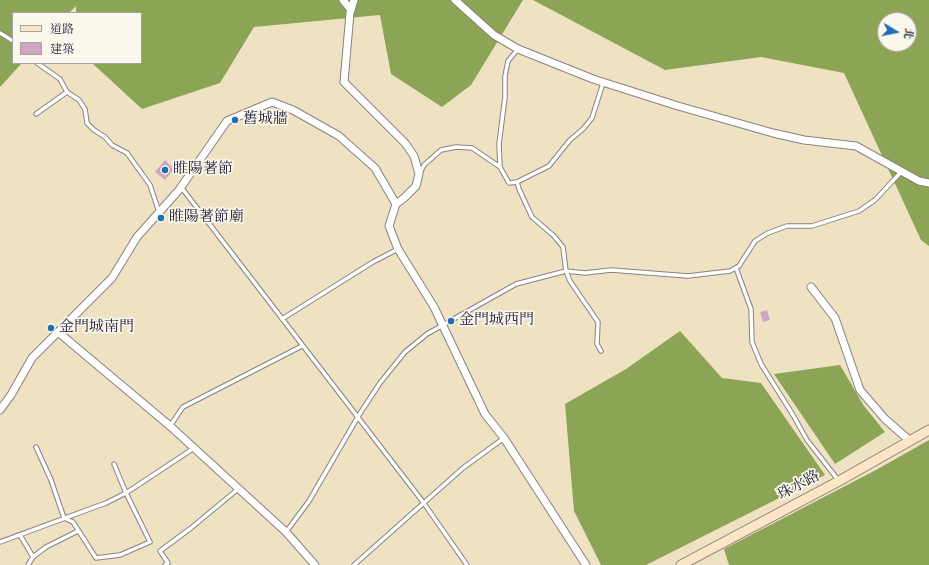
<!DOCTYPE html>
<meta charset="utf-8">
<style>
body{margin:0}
#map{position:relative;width:929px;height:565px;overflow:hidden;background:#eee2c3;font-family:Cardo,"Noto Serif TC",serif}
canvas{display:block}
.legend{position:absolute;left:12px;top:12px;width:130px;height:52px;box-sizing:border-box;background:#fbf7ec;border:1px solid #a4a2a5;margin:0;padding:5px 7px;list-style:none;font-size:12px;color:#22223b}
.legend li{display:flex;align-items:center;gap:8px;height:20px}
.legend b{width:20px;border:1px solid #a4a2a5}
.north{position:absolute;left:877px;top:12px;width:40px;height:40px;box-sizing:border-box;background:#fbf7ec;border:1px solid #a4a2a5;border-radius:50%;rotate:100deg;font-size:11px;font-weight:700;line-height:16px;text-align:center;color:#22223b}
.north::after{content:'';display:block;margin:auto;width:14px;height:18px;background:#1f6fb2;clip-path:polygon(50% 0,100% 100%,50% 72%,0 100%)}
</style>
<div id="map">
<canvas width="929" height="565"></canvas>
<ul class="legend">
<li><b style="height:5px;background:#fde5c5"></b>道路</li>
<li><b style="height:11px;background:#d0a5c0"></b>建築</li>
</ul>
<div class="north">北</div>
</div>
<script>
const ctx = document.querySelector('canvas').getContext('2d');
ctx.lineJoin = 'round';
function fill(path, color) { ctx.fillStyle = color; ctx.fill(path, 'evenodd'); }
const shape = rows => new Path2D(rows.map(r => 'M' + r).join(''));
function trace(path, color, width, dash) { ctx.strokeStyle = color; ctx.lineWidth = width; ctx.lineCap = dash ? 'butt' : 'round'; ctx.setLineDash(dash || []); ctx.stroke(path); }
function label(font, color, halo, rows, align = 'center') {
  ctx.font = font + ' Cardo,"Noto Serif TC",serif'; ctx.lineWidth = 3.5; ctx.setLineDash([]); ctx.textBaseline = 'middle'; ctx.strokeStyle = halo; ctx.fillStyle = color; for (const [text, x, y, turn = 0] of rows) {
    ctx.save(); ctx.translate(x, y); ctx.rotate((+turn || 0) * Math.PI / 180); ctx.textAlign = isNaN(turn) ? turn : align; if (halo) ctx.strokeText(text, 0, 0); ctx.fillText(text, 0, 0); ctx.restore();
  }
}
const forest = shape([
 [0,0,523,0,471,85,442,107,391,74,380,15,254,27,220,83,142,109,92,63,141,63,141,13,76,13,76,6,69,13,13,13,13,63,22,63,0,87],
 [533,0,929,0,929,246,921,240,844,73,761,57,665,70],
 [885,20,909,20,909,44,885,44],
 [680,331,722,378,761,383,825,475,646,565,601,565,574,511,565,404,626,369],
 [840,365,864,406,885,432,835,464,774,374],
 [929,440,929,565,729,565,724,549,876,470]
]);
const building = shape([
 [165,160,174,169,165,180,155,172],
 [767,310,770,320,763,322,760,312]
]);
const service = shape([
 [0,33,13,41],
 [37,63,60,79,67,92],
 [36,114,67,92,79,100,85,109,87,123,94,130,105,137,112,145,127,153,150,185,159,212],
 [420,173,424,165,441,150,456,147,472,148,500,167],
 [517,182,509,183,500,167,499,144,505,97,505,76,508,61,518,49],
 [181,187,423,502,467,565],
 [736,268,751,309,752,342,761,364,793,415,807,440,839,481],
 [282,319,373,262,398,249],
 [601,351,597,344,598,322,570,281,566,271,563,247,554,236,532,217,519,189,517,182,549,166,570,140,583,129,592,118,603,83],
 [170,426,183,407,302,346],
 [36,447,51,480,64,518,73,522,96,558,120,555,150,542,126,493,114,464],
 [286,532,309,501,359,415,380,383,405,352,427,334,516,284,566,271,585,273,611,270,688,276,730,271,739,266,755,241,768,233,787,226,812,226,859,211,875,200,902,171],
 [20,535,33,557],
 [0,542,106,503,126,493,194,448],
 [28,565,33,557,46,547,78,531],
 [165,565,168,563,160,551,191,528,238,489],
 [354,565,463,468,504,438]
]);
const minor = shape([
 [343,0,351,10],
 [354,0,350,13,344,82,405,143,414,156,419,174,416,186,404,198,396,204],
 [455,0,494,35,518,49,593,79,678,106,773,133,804,140,856,146,919,181,929,183],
 [811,287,835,318,860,390,885,419,910,441],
 [58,332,112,278,137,237,179,190,227,121,272,102,293,110,339,136,375,168,396,204,389,226,398,249,434,307,485,414,504,438,586,565],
 [0,410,11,395,32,358,58,332,170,426,286,532,315,565]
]);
const secondary = shape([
 [681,565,839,481,929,430]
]);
const markers = [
 [235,120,4,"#1f6fb2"],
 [165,170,4,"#1f6fb2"],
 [161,218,4,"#1f6fb2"],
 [451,321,4,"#1f6fb2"],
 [51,328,4,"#1f6fb2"]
];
const poiNames = [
 ["舊城牆",243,120],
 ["睢陽著節",173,170],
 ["睢陽著節廟",169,218],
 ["金門城西門",459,321],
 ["金門城南門",59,328]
];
const streetNames = [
 ["珠水路",799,486,-28]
];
fill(forest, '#8ca455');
fill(building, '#d0a5c0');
trace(service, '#88827f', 5.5);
trace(minor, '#88827f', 9);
trace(secondary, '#88827f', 11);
trace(service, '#fff', 3.5);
trace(minor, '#fff', 7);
trace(secondary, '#fde5c5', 9);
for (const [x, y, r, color] of markers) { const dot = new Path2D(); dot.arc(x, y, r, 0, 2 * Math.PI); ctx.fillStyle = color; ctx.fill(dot); trace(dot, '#fbf7ec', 1.5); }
label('15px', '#22223b', '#fbf7ec', poiNames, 'left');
label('15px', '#22223b', '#fbf7ec', streetNames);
</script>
